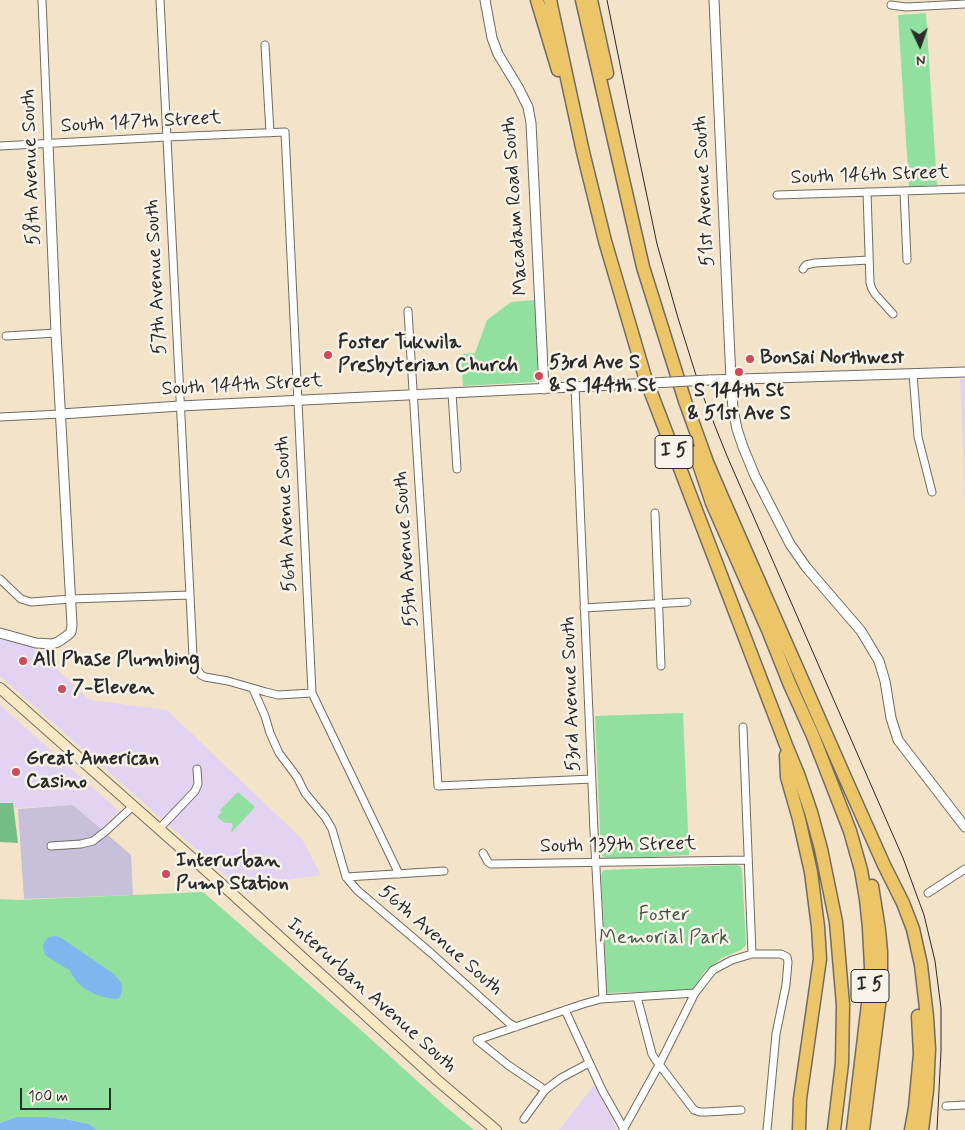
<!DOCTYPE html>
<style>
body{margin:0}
#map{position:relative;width:965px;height:1130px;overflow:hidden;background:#f3e3c9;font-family:Mynerve,sans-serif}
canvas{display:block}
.north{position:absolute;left:895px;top:20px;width:50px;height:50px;-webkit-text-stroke:4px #f7f3e8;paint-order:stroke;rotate:177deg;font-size:14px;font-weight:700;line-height:20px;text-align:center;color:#2b2b2b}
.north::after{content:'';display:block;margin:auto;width:18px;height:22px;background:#2b2b2b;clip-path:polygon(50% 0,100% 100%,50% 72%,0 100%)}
.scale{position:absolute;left:20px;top:1088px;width:91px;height:22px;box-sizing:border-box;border:2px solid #2b2b2b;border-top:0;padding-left:6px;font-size:15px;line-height:18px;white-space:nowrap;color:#2b2b2b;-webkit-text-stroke:4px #f7f3e8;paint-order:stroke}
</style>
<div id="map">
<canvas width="965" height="1130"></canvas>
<div class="north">N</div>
<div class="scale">100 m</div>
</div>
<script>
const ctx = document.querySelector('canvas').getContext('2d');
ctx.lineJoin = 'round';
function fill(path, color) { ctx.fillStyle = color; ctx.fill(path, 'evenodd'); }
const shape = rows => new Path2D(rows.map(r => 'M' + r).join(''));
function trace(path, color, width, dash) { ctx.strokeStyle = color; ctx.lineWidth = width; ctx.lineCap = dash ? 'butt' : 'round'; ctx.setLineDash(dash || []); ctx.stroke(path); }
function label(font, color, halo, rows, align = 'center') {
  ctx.font = font + ' Mynerve,sans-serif'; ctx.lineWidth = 5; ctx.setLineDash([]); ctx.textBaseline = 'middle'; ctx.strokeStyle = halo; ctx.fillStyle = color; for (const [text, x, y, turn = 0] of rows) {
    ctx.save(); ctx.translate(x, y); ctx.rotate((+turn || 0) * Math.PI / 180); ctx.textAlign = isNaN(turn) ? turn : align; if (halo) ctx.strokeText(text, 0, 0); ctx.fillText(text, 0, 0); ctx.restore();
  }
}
const built = shape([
 [960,379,965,379,965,500],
 [0,639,33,647,90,700,167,710,302,839,321,875,260,884,248,895,0,676],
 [0,705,119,811,101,829,73,805,0,809],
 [595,1084,617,1130,559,1130]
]);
const industrial = shape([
 [73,805,131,855,133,895,24,899,18,809]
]);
const green = shape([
 [926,13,937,185,909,187,898,15],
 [535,300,538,381,534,382,463,386,461,354,475,353,487,320,511,302],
 [683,713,689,855,609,859,604,857,601,854,595,716],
 [238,792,255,807,232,832,231,830,233,826,232,823,228,823,226,822,225,823,217,817,222,812,220,810],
 [737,865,741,867,742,871,746,945,741,950,722,958,705,971,693,990,607,993,601,877,602,872,604,870],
 [203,892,352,1022,446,1107,474,1130,97,1130,89,1124,65,1119,46,1117,16,1117,0,1123,0,899,17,900]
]);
const forest = shape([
 [0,803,13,803,18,843,0,842]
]);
const water = shape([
 [55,936,60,937,114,974,119,980,122,985,122,991,120,997,117,999,108,998,97,995,85,989,77,982,69,970,45,955,43,947,44,942,49,937],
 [16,1117,46,1117,65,1119,89,1124,97,1130,0,1130,0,1123]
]);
const minor = shape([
 [42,0,48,144],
 [160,0,190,595,193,657,195,666,201,675,205,677,228,681,266,692,278,695,312,693],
 [891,5,906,7,965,4],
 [265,45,270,133],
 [0,146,167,137,285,132,312,693,399,874],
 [904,191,907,260],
 [867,192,870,283,872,289,875,294,893,314],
 [777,195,965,189],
 [803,269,806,265,815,263,869,260],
 [408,311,438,786,592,779],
 [6,336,56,333],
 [913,374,918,437,932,492],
 [575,387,594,831,603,999],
 [452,393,457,469],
 [0,417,61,414],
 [655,513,661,666],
 [0,579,21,599,31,602,71,599,190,595],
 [584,608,687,602],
 [253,689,265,716,270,733,279,753,297,777,305,793,325,817,332,829,346,877,357,890,431,953,509,1023,516,1027],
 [743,727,752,954],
 [159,829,195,791,198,784,197,769],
 [51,846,81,844,93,841,106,831,133,806],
 [483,853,488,862,491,864,748,860],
 [346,877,444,871],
 [928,893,965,869],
 [637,997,652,1054,655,1059,694,1110,700,1112,707,1112,741,1110],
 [565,1010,602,1090,624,1129],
 [477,1040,583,1004,601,999,695,993],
 [477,1040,508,1065,545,1090],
 [946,1106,965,1105],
 [524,1119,545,1090,561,1078,589,1063],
 [623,1130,659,1065,695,993,713,970,732,960,752,954,781,954,787,957,788,962,786,985,776,1034,767,1130]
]);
const tertiary = shape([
 [485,0,492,38,498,54,518,87,528,107,531,123,544,389],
 [714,0,731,380,733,409,737,429,743,447,755,476,790,544,806,567,861,631,879,661,885,681,891,718,898,740,965,827],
 [709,380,965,372],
 [61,414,180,406,614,385],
 [0,633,36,643,52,644,58,642,68,635,71,632,72,625,56,333,48,144]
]);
const secondary = shape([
 [0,688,227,889,437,1080,496,1130]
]);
const motorway = shape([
 [537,0,558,70],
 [550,0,583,152,605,241,645,377,786,745,798,774,811,812,821,849,836,922,843,1005,842,1063,834,1130],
 [582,0,643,267,685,401,707,462,722,497,847,782,884,865,903,903,913,929,921,965,927,1017,929,1049,927,1090,922,1130],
 [591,0,607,73],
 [696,452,699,464,712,503,768,630,790,685,813,736,850,831,861,870,866,899,869,928,871,967,870,987,853,1130],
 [786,755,787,777,799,819,811,872,818,927,820,959,800,1099,799,1130],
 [863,1130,881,989,881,952,879,930,872,886],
 [911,1130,915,1108,920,1054,918,1016]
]);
const tram = shape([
 [607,0,634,134,657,244,678,318,701,391,727,456,903,858,924,915,935,961,941,1008,941,1051,937,1130]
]);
const tertiaryBridge = shape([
 [614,385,709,380]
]);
const markers = [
 [328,355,5,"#d1495b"],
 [750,359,5,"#d1495b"],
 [739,372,5,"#d1495b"],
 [539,376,5,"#d1495b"],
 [23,661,5,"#d1495b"],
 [62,689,5,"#d1495b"],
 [16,772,5,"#d1495b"],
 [166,874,5,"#d1495b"]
];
const shields = [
 [674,452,38],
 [870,986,38]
];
const shieldNames = [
 ["I 5",674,452],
 ["I 5",870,986]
];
const streetNames = [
 ["South 147th Street",141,123,-3],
 ["58th Avenue South",32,167,-92],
 ["South 146th Street",870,176,-2],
 ["51st Avenue South",705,191,-93],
 ["Macadam Road South",516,206,-94],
 ["57th Avenue South",157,277,-93],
 ["South 144th Street",242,386,-3],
 ["56th Avenue South",287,514,-93],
 ["55th Avenue South",407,549,-94],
 ["53rd Avenue South",572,694,-92],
 ["South 139th Street",618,846,-1],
 ["56th Avenue South",440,941,41],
 ["Interurban Avenue South",371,996,42]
];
const poiNames = [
 ["Foster Tukwila",338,344],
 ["Presbyterian Church",338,367],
 ["Bonsai Northwest",760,359],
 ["53rd Ave S",549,364],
 ["& S 144th St",549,387],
 ["S 144th St",739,392,"center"],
 ["& 51st Ave S",739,415,"center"],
 ["All Phase Plumbing",33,661],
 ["7-Eleven",72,689],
 ["Great American",26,760],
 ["Casino",26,783],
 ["Interurban",176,862],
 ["Pump Station",176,885]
];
const parkNames = [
 ["Foster",664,916],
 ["Memorial Park",664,939]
];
fill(built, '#e3d3f2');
fill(industrial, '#c6c0da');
fill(green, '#91e09f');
fill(forest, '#74be86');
fill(water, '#7db7ee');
trace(minor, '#716b62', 9);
trace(tertiary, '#716b62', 11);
trace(secondary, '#716b62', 12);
trace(motorway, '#716b62', 15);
trace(minor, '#fff', 7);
trace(tertiary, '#fff', 9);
trace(secondary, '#f8e8c3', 10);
trace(motorway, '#edc569', 12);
trace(tram, '#2b2b2b', 1);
trace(tertiaryBridge, '#716b62', 11, []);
trace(tertiaryBridge, '#fff', 9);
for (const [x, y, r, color] of markers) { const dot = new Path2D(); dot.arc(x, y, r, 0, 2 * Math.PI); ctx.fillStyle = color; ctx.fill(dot); trace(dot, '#f7f3e8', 2); }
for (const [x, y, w] of shields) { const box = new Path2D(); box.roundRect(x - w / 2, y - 16.5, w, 33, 4); ctx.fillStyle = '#f7f3e8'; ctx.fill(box); trace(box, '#2b2b2b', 1); }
label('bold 19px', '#2b2b2b', null, shieldNames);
label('20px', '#2b2b2b', '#f7f3e8', streetNames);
label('bold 20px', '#2b2b2b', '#f7f3e8', poiNames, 'left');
label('20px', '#445848', '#f7f3e8', parkNames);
</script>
